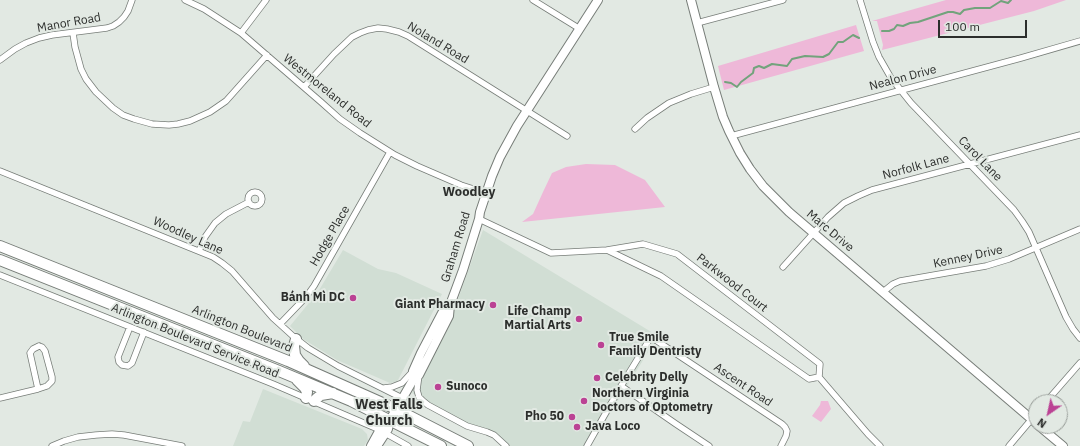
<!DOCTYPE html>
<meta charset="utf-8">
<style>
body{margin:0}
#map{position:relative;width:1080px;height:446px;overflow:hidden;background:#e2e9e3;font-family:"IBM Plex Sans",sans-serif}
canvas{display:block}
.north{position:absolute;left:1028px;top:394px;width:40px;height:40px;box-sizing:border-box;background:#e2e9e3;border:1px solid #999e9a;border-radius:50%;rotate:214deg;font-size:11px;font-weight:700;line-height:16px;text-align:center;color:#2c2e2c}
.north::after{content:'';display:block;margin:auto;width:14px;height:18px;background:#bb4294;clip-path:polygon(50% 0,100% 100%,50% 72%,0 100%)}
.scale{position:absolute;left:938px;top:20px;width:89px;height:18px;box-sizing:border-box;border:2px solid #2c2e2c;border-top:0;padding-left:5px;font-size:12px;line-height:14px;white-space:nowrap;color:#2c2e2c;-webkit-text-stroke:3px #e2e9e3;paint-order:stroke}
</style>
<div id="map">
<canvas width="1080" height="446"></canvas>
<div class="north">N</div>
<div class="scale">100 m</div>
</div>
<script>
const ctx = document.querySelector('canvas').getContext('2d');
ctx.lineJoin = 'round';
function fill(path, color) { ctx.fillStyle = color; ctx.fill(path, 'evenodd'); }
const shape = rows => new Path2D(rows.map(r => 'M' + r).join(''));
function trace(path, color, width, dash) { ctx.strokeStyle = color; ctx.lineWidth = width; ctx.lineCap = dash ? 'butt' : 'round'; ctx.setLineDash(dash || []); ctx.stroke(path); }
function label(font, color, halo, rows, align = 'center') {
  ctx.font = font + ' "IBM Plex Sans",sans-serif'; ctx.lineWidth = 4; ctx.setLineDash([]); ctx.textBaseline = 'middle'; ctx.strokeStyle = halo; ctx.fillStyle = color; for (const [text, x, y, turn = 0] of rows) {
    ctx.save(); ctx.translate(x, y); ctx.rotate((+turn || 0) * Math.PI / 180); ctx.textAlign = isNaN(turn) ? turn : align; if (halo) ctx.strokeText(text, 0, 0); ctx.fillText(text, 0, 0); ctx.restore();
  }
}
const built = shape([
 [483,230,658,336,590,446,509,446,499,436,470,425,412,393,446,332],
 [343,250,378,269,396,273,442,294,397,382,390,383,337,360,303,339,290,326,318,292],
 [263,389,362,429,367,434,368,440,364,446,233,446,243,421,250,422]
]);
const green = shape([
 [946,0,1066,0,1034,11,882,50,883,45,877,21,872,21],
 [856,25,864,51,724,90,718,66],
 [586,164,615,165,645,180,665,207,522,222,533,214,543,192,552,173,566,167],
 [821,401,828,401,831,409,821,422,812,416,820,405]
]);
const stream = shape([
 [882,31,889,31,894,29,897,25,903,26,910,23,918,22,948,12,953,12,960,14,964,10,975,8,990,8,1001,1,1008,3,1011,0],
 [725,82,731,83,737,87,741,82,753,73,754,68,759,66,764,68,772,64,787,66,792,59,805,56,823,57,829,54,838,42,843,42,853,35,859,38]
]);
const street = shape([
 [185,0,204,9,241,33,321,102,340,119,360,133,395,155,417,166,461,185,486,193],
 [533,0,580,29],
 [860,0,873,42,879,57,891,78,911,103,1014,210,1022,221,1029,232,1066,317,1073,329,1080,338],
 [697,23,783,0],
 [73,33,75,47,81,69,86,79,96,92,113,108,123,115,134,119,152,124,169,125,178,124,190,121,210,112,226,101,267,55],
 [241,33,266,0],
 [0,60,15,49,26,43,39,38,52,35,107,28,113,26,119,22,124,17,128,11,132,0],
 [304,87,334,54,352,37,360,33,368,30,378,28,387,29,399,32,408,36,567,136],
 [635,129,647,118,669,103,691,94,714,87],
 [731,136,1021,58,1080,41],
 [0,171,213,257,222,263,232,271,273,318,294,337,308,348,338,366,402,398],
 '248 199a7 7 0 1 1 14 0a7 7 0 1 1-14 0Z',
 [479,219,551,253,607,250,661,276,809,379,819,377],
 [607,250,643,244,677,254,820,364,819,377,868,434,880,446],
 [199,251,205,237,215,223,226,214,249,202],
 [783,267,828,217,844,203,858,196,872,190,1080,135],
 [0,275,273,384,380,430],
 [883,292,893,284,900,281,986,266,1009,259,1080,229],
 [280,324,306,297,314,286,390,152],
 [130,327,118,357,119,362,122,365,128,366,132,363,144,332],
 [39,346,42,347,45,351,52,377,52,381,47,386,38,389,30,353,33,349,39,346],
 [419,375,417,390,419,397,423,401,428,405,467,426,487,432,494,435,506,446],
 [621,386,676,424,709,446],
 [384,388,392,387,402,383,413,371],
 [0,398,38,389],
 [1046,402,1080,363],
 [385,433,408,446],
 [52,446,64,441,78,437,96,435,112,434,124,435,182,446],
 [587,446,621,386,651,337,782,424,785,427,787,431,786,436,781,446],
 [1009,446,1036,414]
]);
const secondary = shape([
 [691,0,714,87,723,117,729,131,740,153,750,169,763,186,789,212,1036,423],
 [413,380,413,371,421,353,442,313,450,305],
 [1039,426,1063,446],
 [371,446,382,426,390,420],
 [377,446,388,429,390,420,413,380,419,375,449,316,450,305,463,270,479,219,480,212,492,176,500,157,517,126,598,0]
]);
const highway = shape([
 [0,246,288,361,396,409,468,446],
 [0,260,279,371,351,401,441,446],
 [296,339,294,346,295,355,299,361,304,366],
 [297,380,305,388,307,392,306,398],
 [314,401,317,398,321,395,333,393]
]);
const markers = [
 [353,298,4,"#bb4294"],
 [493,305,4,"#bb4294"],
 [579,319,4,"#bb4294"],
 [601,345,4,"#bb4294"],
 [597,378,4,"#bb4294"],
 [438,387,4,"#bb4294"],
 [584,401,4,"#bb4294"],
 [572,417,4,"#bb4294"],
 [577,427,4,"#bb4294"]
];
const streetNames = [
 ["Manor Road",69,23,-10],
 ["Noland Road",438,43,31],
 ["Nealon Drive",903,78,-15],
 ["Westmoreland Road",327,91,39],
 ["Carol Lane",980,159,46],
 ["Norfolk Lane",916,167,-15],
 ["Marc Drive",830,231,40],
 ["Woodley Lane",188,236,24],
 ["Hodge Place",330,236,-60],
 ["Graham Road",456,247,-73],
 ["Kenney Drive",968,257,-12],
 ["Parkwood Court",732,283,38],
 ["Arlington Boulevard",242,329,22],
 ["Arlington Boulevard Service Road",195,341,22],
 ["Ascent Road",743,385,34]
];
const poiNames = [
 ["Bánh Mì DC",345,298,"right"],
 ["Giant Pharmacy",485,305,"right"],
 ["Life Champ",571,312,"right"],
 ["Martial Arts",571,326,"right"],
 ["True Smile",609,338],
 ["Family Dentristy",609,352],
 ["Celebrity Delly",605,378],
 ["Sunoco",446,387],
 ["Northern Virginia",592,394],
 ["Doctors of Optometry",592,408],
 ["Pho 50",564,417,"right"],
 ["Java Loco",585,427]
];
const neighbourhoodNames = [
 ["Woodley",469,192]
];
const quarterNames = [
 ["West Falls",389,405],
 ["Church",389,421]
];
fill(built, '#d1ded4');
fill(green, '#eeb8d8');
trace(stream, '#72a37c', 2);
trace(street, '#777d78', 7);
trace(secondary, '#777d78', 10);
trace(highway, '#777d78', 12);
trace(street, '#fff', 5.5);
trace(secondary, '#fff', 8);
trace(highway, '#fff', 10);
for (const [x, y, r, color] of markers) { const dot = new Path2D(); dot.arc(x, y, r, 0, 2 * Math.PI); ctx.fillStyle = color; ctx.fill(dot); trace(dot, '#e2e9e3', 1.5); }
label('12px', '#2c2e2c', '#e2e9e3', streetNames);
label('bold 12px', '#2c2e2c', '#e2e9e3', poiNames, 'left');
label('bold 13px', '#2c2e2c', '#e2e9e3', neighbourhoodNames);
label('bold 14px', '#2c2e2c', '#e2e9e3', quarterNames);
</script>
